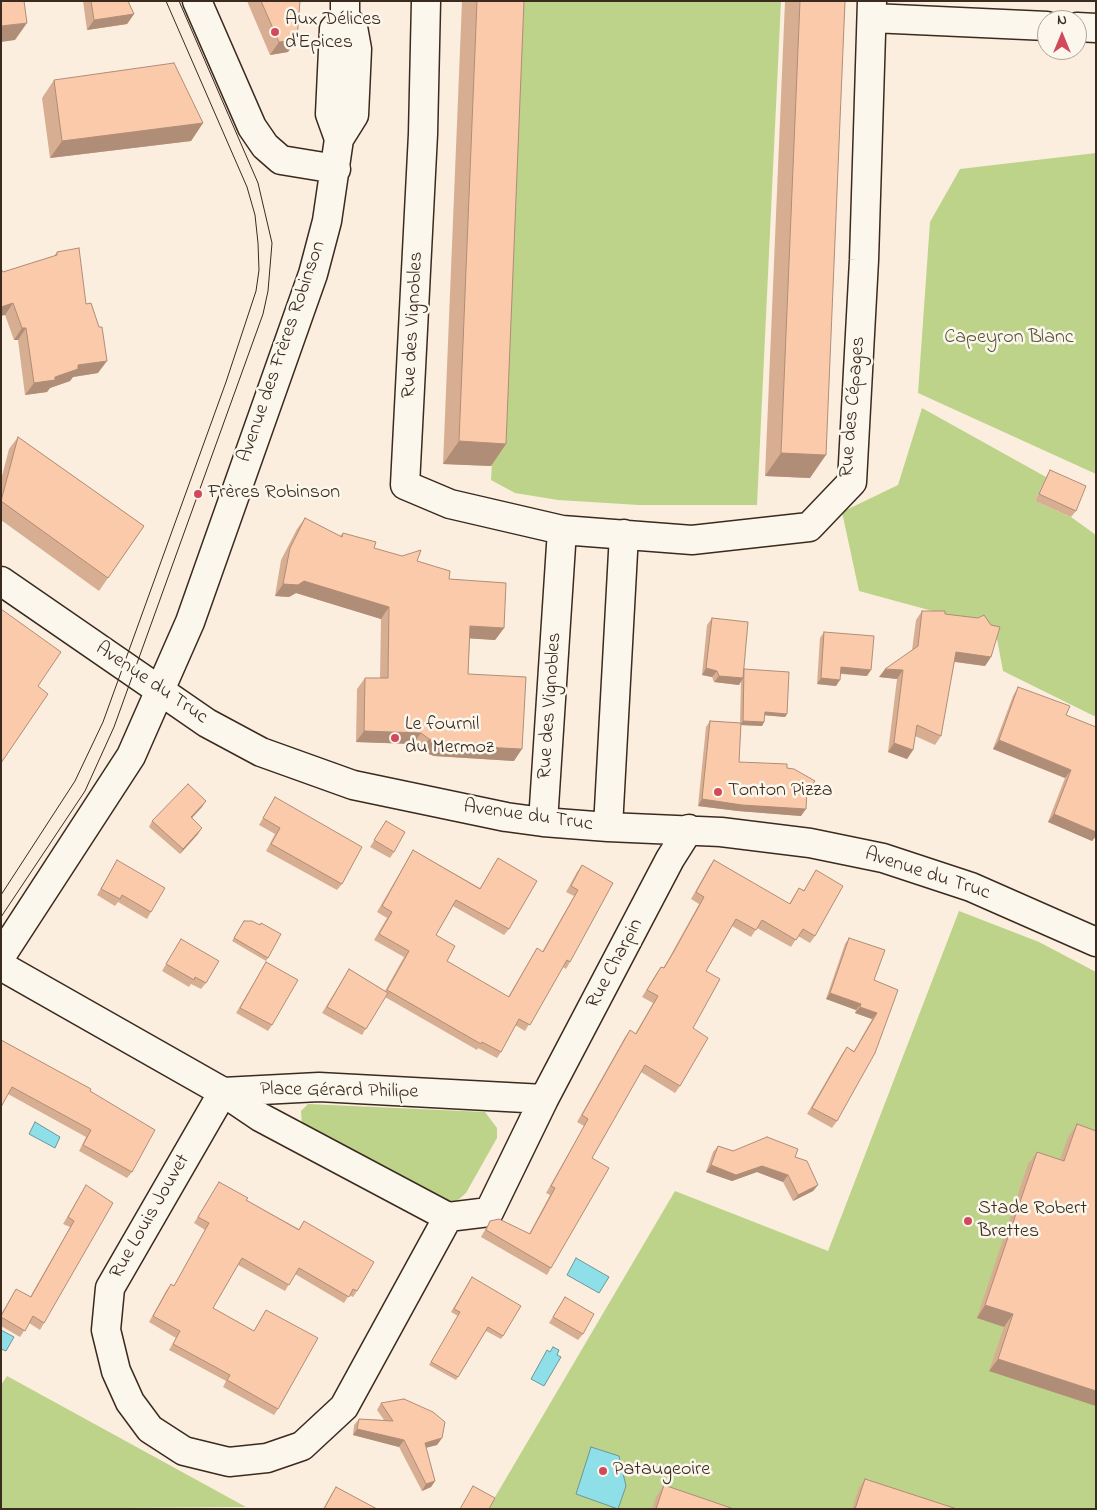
<!DOCTYPE html>
<meta charset="utf-8">
<style>
body{margin:0}
#map{position:relative;width:1097px;height:1510px;overflow:hidden;background:#fbeedf;font-family:"Indie Flower",sans-serif}
canvas{display:block}
.frame{position:absolute;inset:0;border:2px solid #3b2a1e;pointer-events:none}
.north{position:absolute;left:1037px;top:10px;width:50px;height:50px;box-sizing:border-box;background:#fbf7ec;border:1px solid #aea59a;border-radius:50%;rotate:0deg;font-size:14px;font-weight:700;line-height:20px;text-align:center;color:#3b2a1e}
.north::after{content:'';display:block;margin:auto;width:18px;height:22px;background:#d1495b;clip-path:polygon(50% 0,100% 100%,50% 72%,0 100%)}
</style>
<div id="map">
<canvas width="1097" height="1510"></canvas>
<div class="frame"></div>
<div class="north">N</div>
</div>
<script>
const ctx = document.querySelector('canvas').getContext('2d');
ctx.lineJoin = 'round';
function fill(path, color) { ctx.fillStyle = color; ctx.fill(path, 'evenodd'); }
const shape = rows => new Path2D(rows.map(r => 'M' + r).join(''));
function trace(path, color, width, dash) { ctx.strokeStyle = color; ctx.lineWidth = width; ctx.lineCap = dash ? 'butt' : 'round'; ctx.setLineDash(dash || []); ctx.stroke(path); }
function label(font, color, halo, rows, align = 'center') {
  ctx.font = font + ' "Indie Flower",sans-serif'; ctx.lineWidth = 5; ctx.setLineDash([]); ctx.textBaseline = 'middle'; ctx.strokeStyle = halo; ctx.fillStyle = color; for (const [text, x, y, turn = 0] of rows) {
    ctx.save(); ctx.translate(x, y); ctx.rotate((+turn || 0) * Math.PI / 180); ctx.textAlign = isNaN(turn) ? turn : align; if (halo) ctx.strokeText(text, 0, 0); ctx.fillText(text, 0, 0); ctx.restore();
  }
}
const green = shape([
 [518,1,781,1,757,505,639,505,558,500,515,493,491,480],
 [1096,153,1096,474,918,393,930,222,960,169],
 [922,408,1046,477,1035,501,1071,517,1096,535,1096,717,1003,671,995,628,859,591,842,512,898,485],
 [959,911,1039,942,1096,972,1096,1509,488,1509,675,1191,828,1251],
 [308,1104,485,1112,497,1128,497,1138,466,1193,458,1200,446,1203,302,1126,301,1111],
 [7,1376,246,1507,1,1509,1,1385]
]);
const water = shape([
 [35,1122,60,1137,55,1148,29,1134,35,1122],
 [576,1258,609,1277,599,1293,567,1275,576,1258],
 [1,1330,14,1337,6,1351,1,1349,1,1330],
 [553,1347,559,1350,557,1355,561,1357,544,1386,531,1379,547,1350,550,1352,553,1347],
 [591,1447,619,1456,626,1486,618,1509,576,1494,591,1447]
]);
const minor = shape([
 [197,1,252,127,265,146,281,160,336,169],
 [426,1,423,134,405,485,450,504,562,530,692,540,809,527,852,482,864,260,872,1],
 [872,18,1047,26],
 [1077,27,1096,28],
 [339,139,330,114,334,29,345,17],
 [1,581,207,723,261,752,353,785,506,817,543,822,608,827,721,832,810,843,883,858,971,887,1096,942],
 [543,822,562,530],
 [608,827,624,534],
 [1,956,131,756,190,622,313,274,327,221,339,139,354,115,357,49,353,27,345,17,345,1],
 [1,966,223,1092,110,1288,106,1330,116,1371,130,1402,150,1429,184,1451,229,1462,267,1458,302,1446,344,1407,448,1217],
 [544,1099,319,1087,223,1092,260,1117,448,1217,489,1212,544,1099,670,859,689,829]
]);
const tram = shape([
 [1,895,75,781,103,722,226,382,256,291,259,270,258,243,255,215,247,187,166,1],
 [1,917,85,791,114,727,263,314,268,291,272,243,258,183,179,1]
]);
const wall = shape([
 [83,1,128,1,134,14,127,24,87,30],
 [247,1,300,1,288,52,270,55],
 [462,1,524,1,506,444,491,466,443,464],
 [785,1,845,1,810,478,765,476],
 [54,80,203,123,191,141,50,158,42,98],
 [57,252,86,304,98,373,73,377,70,381,50,388,47,392,25,395,18,340,14,340,5,315,3,272,54,256],
 [18,437,144,526,99,591,1,520,1,480,9,449],
 [1050,470,1076,511,1071,517,1035,501,1046,477],
 [305,518,340,536,343,533,374,548,417,561,449,579,504,628,495,640,470,638,468,674,514,761,434,756,421,751,413,744,356,742,357,689,365,678,380,678,381,619,296,593,289,597,275,596,281,560,297,529],
 [922,611,945,614,991,657,985,666,954,662,941,736,935,745,915,736,913,750,907,759,888,752,897,679,879,677,912,650,916,620],
 [712,618,744,669,787,714,785,717,765,715,764,722,762,726,741,725,739,762,787,768,815,781,807,791,801,816,738,811,698,806,706,727,710,721,740,723,741,681,739,685,714,682,712,677,702,675,707,625],
 [824,632,867,676,841,674,836,686,817,684,820,638],
 [1018,687,1066,715,1096,727,1096,836,1092,841,1048,822,1065,778,993,749,1013,696],
 [275,797,342,884,337,890,266,851,275,834,259,825],
 [202,807,192,818,198,834,180,854,149,827,152,821],
 [386,821,394,852,390,858,370,847],
 [413,850,480,888,498,858,509,929,504,935,453,906,436,935,447,961,508,997,537,948,542,952,574,896,566,892,577,872,582,865,570,962,566,969,563,967,525,1031,515,1025,501,1052,497,1058,478,1048,477,1050,385,997,362,1035,322,1013,349,969,385,991,404,957,374,940,387,918,377,912],
 [117,860,151,912,147,919,118,902,115,906,97,895],
 [714,860,789,904,799,888,804,890,816,870,815,936,810,943,798,936,791,947,757,928,751,937,732,926,706,971,680,1086,675,1093,641,1072,592,1158,551,1268,547,1275,481,1237,490,1221,529,1234,550,1195,546,1193,584,1126,577,1122,625,1037,630,1030,635,1034,653,1003,642,997,656,974,661,967,663,968,668,960,699,904,691,899,709,867],
 [244,921,268,958,266,961,232,941],
 [849,938,874,980,898,990,837,1121,832,1128,807,1114,842,1054,847,1047,854,1051,872,1019,855,1013,856,1010,826,999,845,944],
 [181,939,206,983,201,989,191,984,189,987,162,971],
 [266,962,272,1025,268,1031,236,1013],
 [1,1040,90,1091,132,1172,127,1178,79,1151,86,1137,8,1094],
 [1077,1124,1096,1131,1096,1406,989,1371,1004,1327,977,1318,1028,1164,1037,1152,1060,1160,1068,1137],
 [718,1146,733,1151,795,1157,818,1185,813,1191,793,1201,783,1182,757,1172,732,1181,706,1172,713,1152],
 [219,1182,246,1200,299,1229,304,1221,357,1291,353,1297,349,1295,344,1303,295,1274,285,1291,238,1265,213,1308,254,1331,266,1310,278,1409,274,1415,223,1387,226,1381,169,1350,176,1338,149,1322,166,1291,171,1284,174,1286,205,1230,194,1223],
 [86,1185,44,1323,40,1330,29,1323,20,1337,1,1326,1,1314,16,1289,30,1297,70,1227,63,1224],
 [470,1280,503,1336,501,1339,486,1331,456,1380,429,1365,458,1316,451,1312],
 [565,1297,583,1334,578,1340,549,1323],
 [381,1403,442,1438,437,1445,426,1448,435,1481,431,1487,422,1491,399,1447,353,1435,354,1425,359,1419,384,1420,377,1410],
 [865,1479,957,1509,852,1509,859,1488],
 [664,1485,734,1509,652,1509,656,1497],
 [336,1487,377,1509,323,1509,332,1493]
]);
const shadedWall = shape([
 [134,14,127,24,87,30,94,20],
 [27,23,15,40,1,42,1,26],
 [297,40,288,52,270,55,279,42],
 [203,123,191,141,50,158,62,141],
 [13,303,5,315,1,316,1,307],
 [22,328,26,328,18,340,14,340],
 [107,361,98,373,73,377,70,381,50,388,47,392,25,395,34,383,55,377,78,365],
 [459,441,506,444,491,466,443,464],
 [781,453,826,455,810,478,765,476],
 [304,581,389,607,381,619,296,593,289,597,275,596,283,584],
 [470,626,504,628,495,640,462,638],
 [956,652,991,657,985,666,950,661],
 [841,667,871,670,867,676,837,673],
 [706,668,717,671,712,677,702,675],
 [885,669,903,670,897,679,879,677],
 [719,676,743,678,739,685,714,682],
 [821,678,840,680,836,686,817,684],
 [765,712,787,714,785,717,762,715],
 [743,721,764,722,762,726,740,725],
 [364,731,421,733,413,744,356,742],
 [429,739,522,749,514,761,434,756,421,751],
 [999,740,1071,770,1065,778,993,749],
 [894,743,913,750,907,759,888,752],
 [702,799,806,809,801,816,738,811,698,806],
 [206,801,202,807,187,823,191,817],
 [1054,814,1096,832,1096,836,1092,841,1048,822],
 [202,828,198,834,180,854,183,849],
 [830,993,861,1004,856,1010,826,999],
 [860,1007,877,1013,872,1019,855,1013],
 [711,1165,762,1166,788,1175,783,1182,757,1172,732,1181,706,1172],
 [818,1185,813,1191,793,1201,798,1195],
 [985,1305,1013,1314,1004,1327,977,1318],
 [998,1359,1096,1391,1096,1406,989,1371],
 [357,1429,404,1440,399,1447,353,1435],
 [442,1438,437,1445,420,1449,425,1443],
 [435,1481,431,1487,422,1491,426,1484]
]);
const building = shape([
 [1,1,24,1,27,23,1,26,1,1],
 [91,1,128,1,134,14,94,20,91,1],
 [261,1,300,1,297,40,279,42,261,1],
 [477,1,524,1,506,444,459,441,477,1],
 [800,1,845,1,826,455,781,453,800,1],
 [174,63,203,123,62,141,54,80,174,63],
 [79,248,86,304,91,303,99,327,102,327,107,361,78,365,78,369,55,377,55,380,34,383,26,328,22,328,13,303,1,307,1,269,3,272,57,255,57,252,79,248],
 [18,437,144,526,108,578,1,501,18,437],
 [1050,470,1086,486,1076,511,1039,494,1050,470],
 [305,518,342,537,343,533,376,542,374,548,402,556,421,550,417,561,450,571,449,579,506,583,504,628,470,626,468,674,526,677,522,749,442,745,429,739,421,733,364,731,365,678,388,678,389,607,304,581,298,585,283,584,290,548,305,518],
 [1,609,61,652,38,686,48,694,1,763,1,609],
 [922,611,945,611,945,614,978,618,984,615,991,625,1000,627,991,657,956,652,941,736,917,725,913,750,894,743,903,670,885,669,918,646,922,611],
 [712,618,748,622,743,678,719,676,717,671,706,668,712,618],
 [824,632,874,636,871,670,841,667,840,680,821,678,824,632],
 [744,669,789,672,787,714,765,712,764,722,743,721,744,669],
 [1018,687,1070,706,1066,715,1096,727,1096,832,1054,814,1071,770,999,740,1018,687],
 [710,721,741,723,739,762,787,764,787,768,794,769,815,781,807,790,806,809,742,805,702,799,710,721],
 [188,784,206,801,191,817,202,828,183,849,152,821,188,784],
 [275,797,362,847,342,884,271,844,280,828,263,818,275,797],
 [386,821,405,832,394,852,374,840,386,821],
 [413,850,480,889,498,858,537,881,509,929,456,900,436,935,455,946,447,961,509,997,537,948,543,952,578,890,571,886,582,865,613,883,570,962,567,960,530,1025,519,1019,501,1052,482,1042,481,1044,387,990,409,951,379,934,392,912,382,906,413,850],
 [117,860,165,888,151,912,122,895,120,899,101,889,117,860],
 [714,860,790,904,799,888,804,891,816,870,843,886,815,936,803,929,796,940,762,920,756,930,736,919,706,971,720,979,693,1028,708,1038,680,1086,645,1065,592,1158,609,1168,551,1268,486,1230,490,1221,499,1219,530,1234,555,1188,551,1186,588,1119,582,1115,630,1030,636,1034,658,996,647,990,661,967,664,968,673,953,704,897,696,892,714,860],
 [244,921,252,921,260,925,261,923,281,934,268,958,234,938,244,921],
 [849,938,885,950,874,980,898,990,875,1053,837,1121,812,1108,847,1047,854,1052,877,1013,860,1007,861,1004,830,993,849,938],
 [181,939,219,961,206,983,195,977,194,980,166,964,181,939],
 [266,962,298,980,272,1025,240,1008,266,962],
 [349,969,388,993,366,1029,327,1007,349,969],
 [1,1040,91,1089,90,1091,155,1130,132,1172,83,1145,91,1130,12,1087,1,1107,1,1040],
 [1077,1124,1096,1131,1096,1391,998,1359,1013,1314,985,1305,1037,1152,1064,1161,1077,1124],
 [767,1137,798,1149,795,1157,807,1161,818,1185,798,1195,788,1175,762,1166,736,1175,711,1165,718,1146,733,1151,767,1137],
 [219,1182,248,1198,246,1200,299,1230,304,1221,374,1262,357,1291,353,1289,349,1297,299,1268,289,1285,242,1258,213,1308,254,1331,266,1310,318,1338,278,1409,227,1380,230,1375,173,1344,180,1331,153,1316,171,1284,174,1286,209,1223,198,1217,219,1182],
 [86,1185,113,1203,44,1323,33,1316,25,1331,1,1317,1,1316,16,1289,31,1297,74,1221,68,1217,86,1185],
 [472,1277,521,1306,503,1336,488,1327,458,1377,431,1362,460,1312,454,1309,472,1277],
 [565,1297,594,1314,583,1334,553,1317,565,1297],
 [404,1399,433,1412,445,1422,442,1438,425,1443,435,1481,426,1484,404,1440,357,1429,359,1419,393,1421,381,1403,404,1399],
 [865,1479,957,1509,855,1509,865,1479],
 [664,1485,734,1509,656,1509,664,1485],
 [473,1486,495,1498,489,1509,460,1509,473,1486],
 [336,1487,377,1509,324,1509,336,1487]
]);
const markers = [
 [275,32,5,"#d1495b"],
 [198,494,5,"#d1495b"],
 [395,738,5,"#d1495b"],
 [718,792,5,"#d1495b"],
 [968,1221,5,"#d1495b"],
 [603,1471,5,"#d1495b"]
];
const poiNames = [
 ["Aux Délices",285,21],
 ["d'Epices",285,44],
 ["Frères Robinson",208,494],
 ["Le fournil",405,726],
 ["du Mermoz",405,749],
 ["Tonton Pizza",728,792],
 ["Stade Robert",978,1210],
 ["Brettes",978,1233],
 ["Pataugeoire",613,1471]
];
const streetNames = [
 ["Rue des Vignobles",414,325,-87],
 ["Avenue des Frères Robinson",283,352,-71],
 ["Rue des Cépages",854,407,-85],
 ["Avenue du Truc",151,684,34],
 ["Rue des Vignobles",551,706,-86],
 ["Avenue du Truc",528,817,8],
 ["Avenue du Truc",927,875,18],
 ["Rue Charpin",616,964,-62],
 ["Place Gérard Philipe",339,1092,1],
 ["Rue Louis Jouvet",151,1217,-60]
];
const parkNames = [
 ["Capeyron Blanc",1009,339]
];
fill(green, '#bcd389');
fill(water, '#8edfe8');
trace(water, '#6d9797', 1);
trace(minor, '#3b2a1e', 31);
trace(minor, '#fbf7ec', 28);
trace(tram, '#3b2a1e', 1);
fill(wall, '#d8ae92');
fill(shadedWall, '#b08d77');
fill(building, '#fbcaaa');
trace(building, '#b08d77', 1);
for (const [x, y, r, color] of markers) { const dot = new Path2D(); dot.arc(x, y, r, 0, 2 * Math.PI); ctx.fillStyle = color; ctx.fill(dot); trace(dot, '#fbf7ec', 2); }
label('20px', '#3b2a1e', '#fbf7ec', poiNames, 'left');
label('20px', '#3b2a1e', '#fbf7ec', streetNames);
label('20px', '#5b5439', '#fbf7ec', parkNames);
</script>
